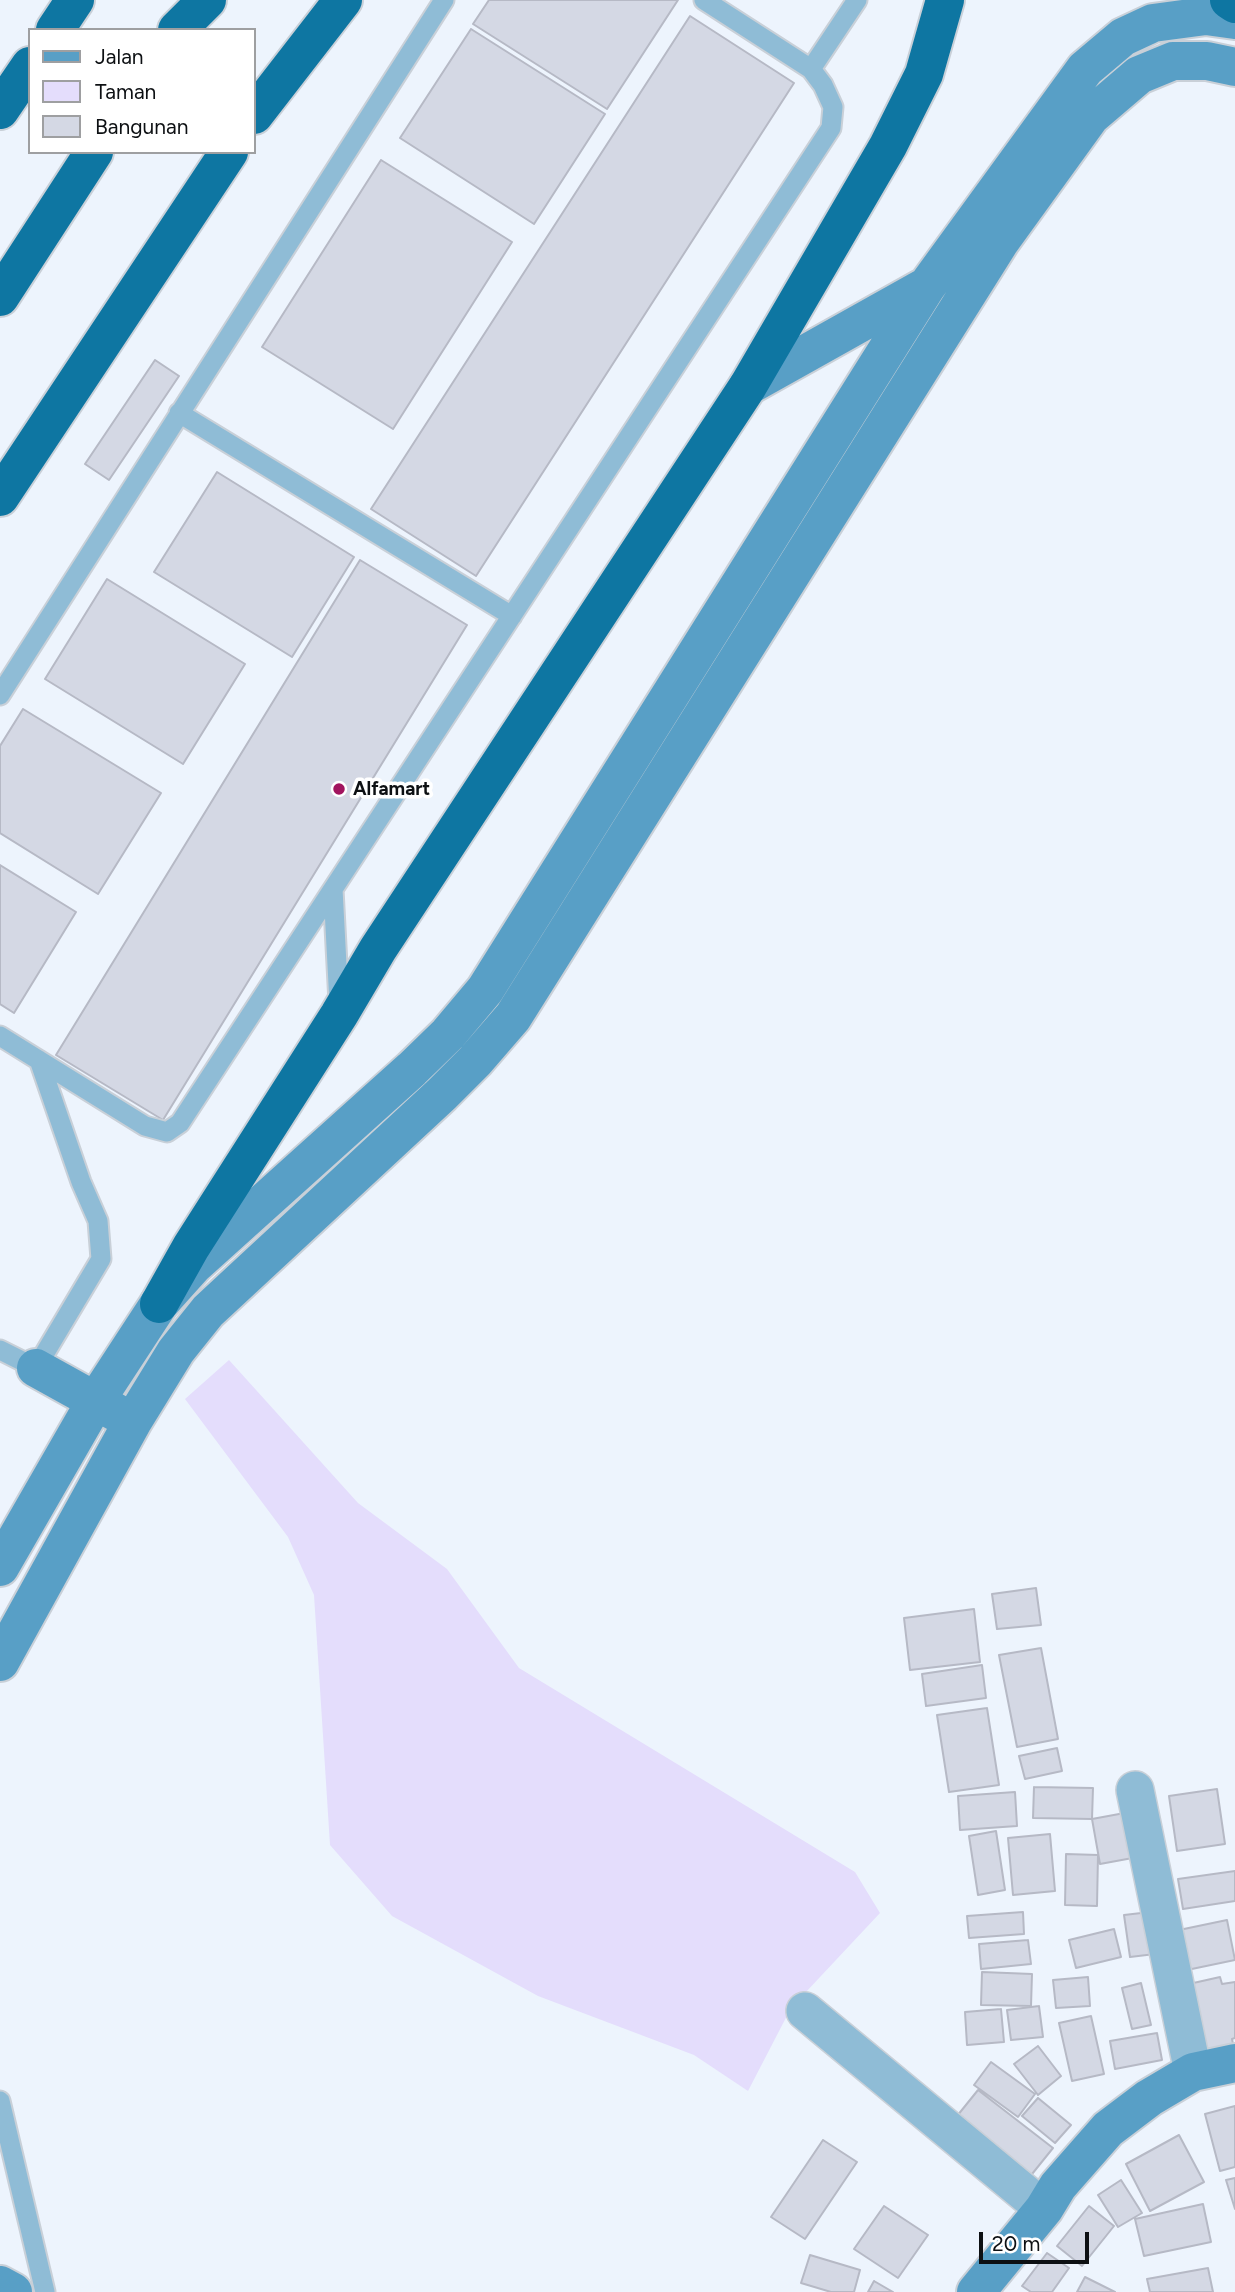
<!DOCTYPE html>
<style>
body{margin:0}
#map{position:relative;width:1235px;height:2292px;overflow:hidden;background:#edf4fd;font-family:Figtree,sans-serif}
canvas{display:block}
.legend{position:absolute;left:28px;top:28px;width:228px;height:126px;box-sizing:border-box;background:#fff;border:2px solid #9e9fa1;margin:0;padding:9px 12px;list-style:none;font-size:21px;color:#0d1013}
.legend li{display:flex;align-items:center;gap:14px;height:35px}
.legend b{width:35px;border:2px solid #9e9fa1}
.scale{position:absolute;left:979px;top:2232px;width:110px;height:32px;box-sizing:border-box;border:4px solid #0d1013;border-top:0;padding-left:9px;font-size:21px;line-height:24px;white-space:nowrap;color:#0d1013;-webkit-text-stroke:5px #fff;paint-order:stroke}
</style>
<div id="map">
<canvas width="1235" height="2292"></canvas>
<ul class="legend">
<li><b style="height:9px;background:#589fc6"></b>Jalan</li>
<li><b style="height:19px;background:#e4ddfc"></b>Taman</li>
<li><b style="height:19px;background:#d4d8e4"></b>Bangunan</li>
</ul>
<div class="scale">20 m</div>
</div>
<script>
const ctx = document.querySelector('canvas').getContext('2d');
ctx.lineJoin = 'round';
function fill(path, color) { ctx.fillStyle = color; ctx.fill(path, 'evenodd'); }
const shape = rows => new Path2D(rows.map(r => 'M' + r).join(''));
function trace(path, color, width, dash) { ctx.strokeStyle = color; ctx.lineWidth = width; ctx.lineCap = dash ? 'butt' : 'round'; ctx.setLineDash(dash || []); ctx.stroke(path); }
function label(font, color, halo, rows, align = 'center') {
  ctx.font = font + ' Figtree,sans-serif'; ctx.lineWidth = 7; ctx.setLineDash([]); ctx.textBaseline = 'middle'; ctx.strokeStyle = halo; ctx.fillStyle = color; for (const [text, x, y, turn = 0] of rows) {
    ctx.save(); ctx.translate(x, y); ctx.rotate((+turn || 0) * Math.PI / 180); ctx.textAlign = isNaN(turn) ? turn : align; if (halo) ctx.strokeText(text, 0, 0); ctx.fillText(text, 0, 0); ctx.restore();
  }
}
const green = shape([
 [229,1360,358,1503,447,1569,519,1668,855,1872,880,1913,791,2008,748,2091,694,2055,538,1996,392,1916,330,1845,314,1595,288,1537,185,1399]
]);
const building = shape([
 [489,0,678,0,607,109,473,24,489,0],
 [690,16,794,83,476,576,371,509,690,16],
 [471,29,605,114,534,224,400,138,471,29],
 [381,160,512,242,393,429,262,347,381,160],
 [155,360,179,376,109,480,85,464,155,360],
 [217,472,354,557,292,657,154,572,217,472],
 [360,560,467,625,163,1120,56,1055,360,560],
 [107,579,245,664,183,764,45,679,107,579],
 [23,709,161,793,98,894,0,833,0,746,23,709],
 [0,865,76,912,14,1013,0,1004,0,865],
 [1036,1588,1041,1625,997,1629,992,1594,1036,1588],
 [974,1609,980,1662,910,1670,904,1618,974,1609],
 [1041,1648,1058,1739,1017,1747,999,1655,1041,1648],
 [982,1665,986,1698,926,1706,922,1674,982,1665],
 [987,1708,999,1785,949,1792,937,1715,987,1708],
 [1057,1748,1062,1771,1025,1779,1019,1756,1057,1748],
 [1034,1787,1093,1788,1092,1819,1033,1818,1034,1787],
 [1217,1789,1225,1844,1177,1851,1169,1796,1217,1789],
 [1015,1792,1017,1826,960,1830,958,1796,1015,1792],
 [1130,1812,1138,1857,1100,1864,1092,1819,1130,1812],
 [996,1831,1005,1890,978,1895,969,1836,996,1831],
 [1050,1834,1055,1891,1013,1895,1008,1838,1050,1834],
 [1066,1854,1098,1855,1097,1906,1065,1905,1066,1854],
 [1235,1871,1235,1901,1183,1909,1178,1879,1235,1871],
 [1023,1912,1024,1934,969,1938,967,1916,1023,1912],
 [1150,1912,1155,1954,1130,1957,1124,1915,1150,1912],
 [1227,1920,1235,1960,1187,1970,1179,1930,1227,1920],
 [1114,1929,1121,1957,1076,1968,1069,1940,1114,1929],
 [1028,1940,1031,1964,981,1969,979,1944,1028,1940],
 [982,1972,1032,1974,1031,2006,981,2005,982,1972],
 [1088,1977,1090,2006,1056,2008,1053,1980,1088,1977],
 [1220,1977,1222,1984,1235,1982,1235,2038,1232,2039,1234,2049,1195,2057,1180,1986,1220,1977],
 [1141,1983,1151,2025,1132,2029,1122,1988,1141,1983],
 [1039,2006,1043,2037,1011,2040,1007,2010,1039,2006],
 [1001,2009,1004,2042,967,2045,965,2012,1001,2009],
 [1091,2016,1104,2074,1072,2081,1059,2023,1091,2016],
 [1157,2033,1162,2060,1115,2069,1110,2041,1157,2033],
 [1038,2046,1061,2076,1038,2095,1014,2064,1038,2046],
 [991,2062,1035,2094,1018,2117,974,2085,991,2062],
 [978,2090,1053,2148,1024,2184,949,2126,978,2090],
 [1038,2098,1071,2125,1055,2143,1022,2116,1038,2098],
 [1235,2106,1235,2167,1220,2171,1205,2114,1235,2106],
 [1179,2135,1204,2182,1150,2211,1126,2164,1179,2135],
 [823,2140,857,2162,805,2239,771,2217,823,2140],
 [1235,2178,1235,2209,1226,2180,1235,2178],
 [1121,2180,1142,2213,1118,2227,1098,2195,1121,2180],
 [1203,2204,1211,2242,1144,2256,1135,2219,1203,2204],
 [884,2206,928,2235,898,2278,854,2249,884,2206],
 [1089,2206,1114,2226,1082,2266,1057,2246,1089,2206],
 [1047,2253,1069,2268,1052,2292,1031,2292,1022,2286,1047,2253],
 [810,2255,860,2270,854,2292,831,2292,801,2283,810,2255],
 [1208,2268,1213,2292,1150,2292,1147,2279,1208,2268],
 [1085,2277,1115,2292,1077,2292,1085,2277],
 [874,2281,893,2292,868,2292,874,2281]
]);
const lane = shape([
 [811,69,857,0],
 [179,413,512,616],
 [0,695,444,0],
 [339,1003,333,889,831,128,833,107,823,85,811,69,704,0],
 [0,1036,145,1126,167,1132,180,1123,333,889],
 [0,1350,36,1368,101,1259,98,1221,81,1182,39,1060],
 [0,2101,45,2292]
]);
const street = shape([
 [1135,1790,1193,2072],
 [805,2011,1044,2209]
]);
const secondary = shape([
 [748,386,923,288],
 [36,1368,119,1414],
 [0,1567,95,1402,159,1304,194,1265,412,1069,448,1034,485,990,927,286,1085,69,1123,37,1153,23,1206,16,1235,20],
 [0,1662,133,1421,176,1351,208,1311,442,1094,475,1061,513,1017,1000,242,1091,116,1139,75,1173,61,1207,61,1235,67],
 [0,2285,13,2292],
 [976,2292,1044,2209,1058,2186,1108,2129,1149,2098,1193,2072,1235,2063]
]);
const highway = shape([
 [1229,0,1235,4],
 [55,30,75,0],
 [177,30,207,0],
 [0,110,30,66],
 [254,115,343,0],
 [0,297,94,152],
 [0,497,229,152],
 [159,1304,191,1247,339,1015,378,949,748,386,888,146,924,74,945,0]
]);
const markers = [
 [339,789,7,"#a1145e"]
];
const poiNames = [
 ["Alfamart",353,789]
];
fill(green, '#e4ddfc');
fill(building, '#d4d8e4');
trace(building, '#b6b9c5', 2);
trace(lane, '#c9d0d8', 23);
trace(street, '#c9d0d8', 40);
trace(secondary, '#c9d0d8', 42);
trace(highway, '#c9d0d8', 42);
trace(lane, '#8fbcd6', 19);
trace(street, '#8fbcd6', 37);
trace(secondary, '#589fc6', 38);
trace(highway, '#0e76a2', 38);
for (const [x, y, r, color] of markers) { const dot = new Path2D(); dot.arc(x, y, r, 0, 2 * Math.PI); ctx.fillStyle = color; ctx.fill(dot); trace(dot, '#fff', 2.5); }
label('bold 19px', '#0d1013', '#fff', poiNames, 'left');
</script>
